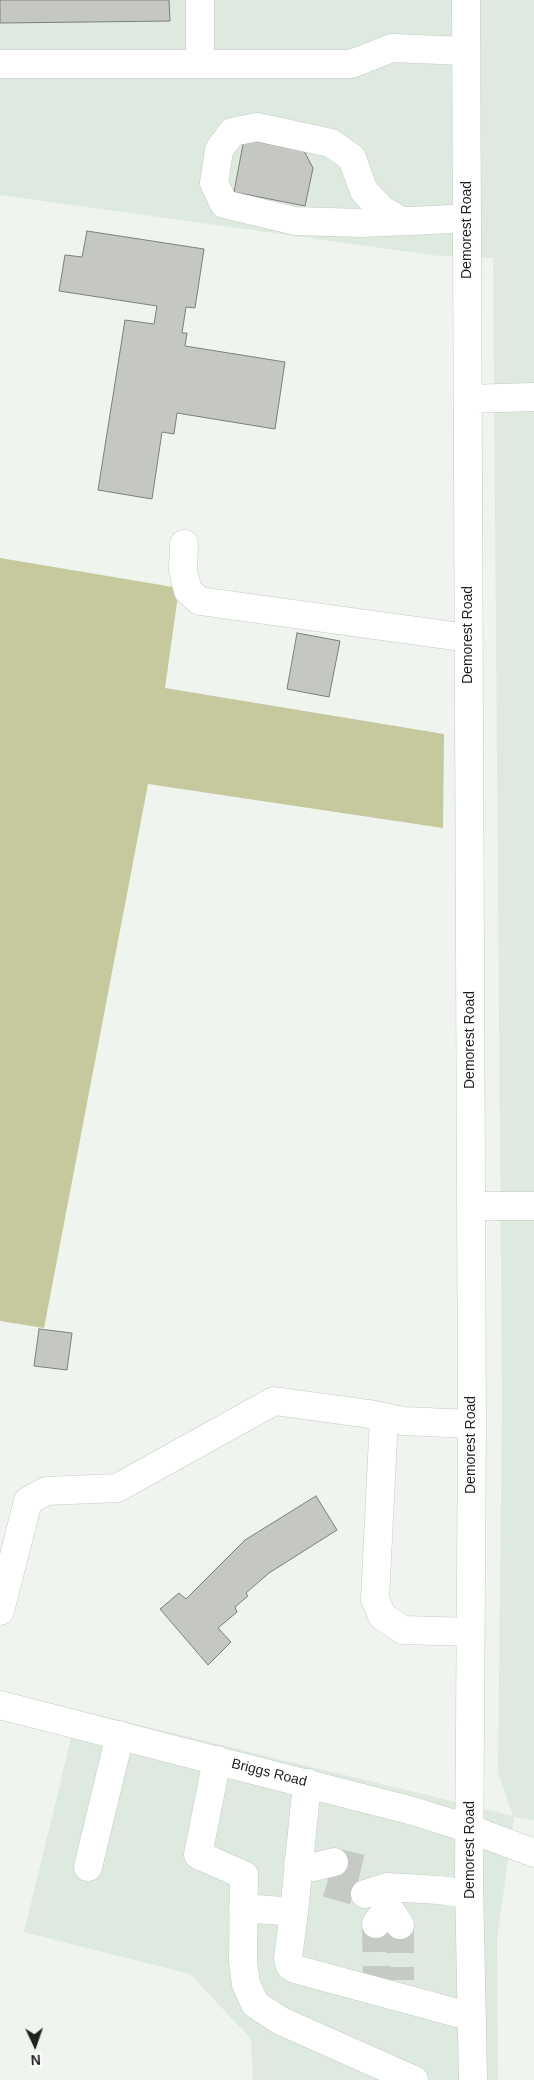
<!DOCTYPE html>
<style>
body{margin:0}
#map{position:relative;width:534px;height:2080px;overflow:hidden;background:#eff4ef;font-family:Arial,sans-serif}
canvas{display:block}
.north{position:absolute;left:10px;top:2020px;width:50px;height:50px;-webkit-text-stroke:4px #fff;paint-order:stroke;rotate:177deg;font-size:14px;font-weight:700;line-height:20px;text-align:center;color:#1f211f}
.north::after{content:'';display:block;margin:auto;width:18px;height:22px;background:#1f211f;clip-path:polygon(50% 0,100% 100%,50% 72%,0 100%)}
</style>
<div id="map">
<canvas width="534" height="2080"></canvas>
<div class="north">N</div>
</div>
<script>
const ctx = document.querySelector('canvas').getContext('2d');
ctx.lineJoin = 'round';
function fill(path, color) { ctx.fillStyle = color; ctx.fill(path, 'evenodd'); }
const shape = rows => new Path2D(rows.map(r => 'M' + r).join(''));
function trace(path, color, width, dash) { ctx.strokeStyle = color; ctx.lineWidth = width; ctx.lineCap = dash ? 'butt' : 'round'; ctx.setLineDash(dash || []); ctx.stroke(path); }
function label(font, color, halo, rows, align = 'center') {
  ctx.font = font + ' Arial,sans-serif'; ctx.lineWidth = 5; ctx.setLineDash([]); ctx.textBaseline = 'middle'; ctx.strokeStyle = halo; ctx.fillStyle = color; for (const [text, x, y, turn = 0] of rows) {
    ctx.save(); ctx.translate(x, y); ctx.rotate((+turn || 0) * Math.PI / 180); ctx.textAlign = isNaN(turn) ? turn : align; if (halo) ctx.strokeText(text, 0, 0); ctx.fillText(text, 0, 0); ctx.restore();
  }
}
const built = shape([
 [0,0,534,0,534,1820,514,1817,497,1939,498,2080,253,2080,251,2039,190,1974,24,1932,78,1710,513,1816,498,1772,502,1401,493,258,439,256,0,195]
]);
const green = shape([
 [0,558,179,588,165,688,444,734,443,828,148,784,44,1328,0,1321]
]);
const building = shape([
 [0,0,169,0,170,21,0,23,0,0],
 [244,139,304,151,313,168,305,206,234,192,244,139],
 [87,231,204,249,195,308,186,307,182,333,187,333,185,346,285,362,275,429,177,413,174,434,162,432,152,499,98,490,125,320,154,324,157,306,59,291,65,255,82,257,87,231],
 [297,633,340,641,329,697,287,689,297,633],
 [39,1329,72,1333,67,1370,34,1366,39,1329],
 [316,1496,337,1530,269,1573,246,1593,248,1596,235,1607,237,1612,218,1628,231,1642,208,1665,160,1609,179,1593,186,1599,245,1540,316,1496]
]);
const minorTunnel = shape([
 [334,1862,371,1871],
 [327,1883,365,1894],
 [376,1924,377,1979],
 [400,1925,400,1980]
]);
const minor = shape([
 [200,0,200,64],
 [466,0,472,1424,469,1882,473,2080],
 [0,64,351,64,392,48,466,51],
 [402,221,382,210,364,191,352,158,331,143,257,127,232,132,219,150,214,183,224,204,295,221,361,223,432,220,467,218],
 [468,399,534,397],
 [184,544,183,570,188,591,200,601,468,638],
 [471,1206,534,1206],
 [384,1418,375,1599,382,1616,403,1630,471,1632],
 [0,1611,28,1501,46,1491,117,1488,274,1401,369,1414,403,1421,472,1424],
 [0,1705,413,1811,470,1829,534,1853],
 [217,1760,198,1855,244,1875,243,1962,246,1984,255,2004,281,2021,414,2080],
 [298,1863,314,1867,334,1862],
 [88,1867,120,1735],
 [365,1894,387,1887,439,1890,469,1894],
 [243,1908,294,1912,307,1783],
 [294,1912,288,1958,290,1966,295,1969,472,2017],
 [376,1924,388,1907,400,1925]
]);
const streetNames = [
 ["Demorest Road",467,230,-90],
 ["Demorest Road",468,635,-90],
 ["Demorest Road",470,1040,-90],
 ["Demorest Road",471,1445,-90],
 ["Briggs Road",269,1773,14],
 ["Demorest Road",470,1850,-90]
];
fill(built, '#deeadf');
fill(green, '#c6c89e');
fill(building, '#c5c8c2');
trace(building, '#7d7f7a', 1);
trace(minorTunnel, '#c5cac5', 28, [28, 14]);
trace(minor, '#c5cac5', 29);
trace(minor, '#fff', 28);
label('14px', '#1f211f', '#fff', streetNames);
</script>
